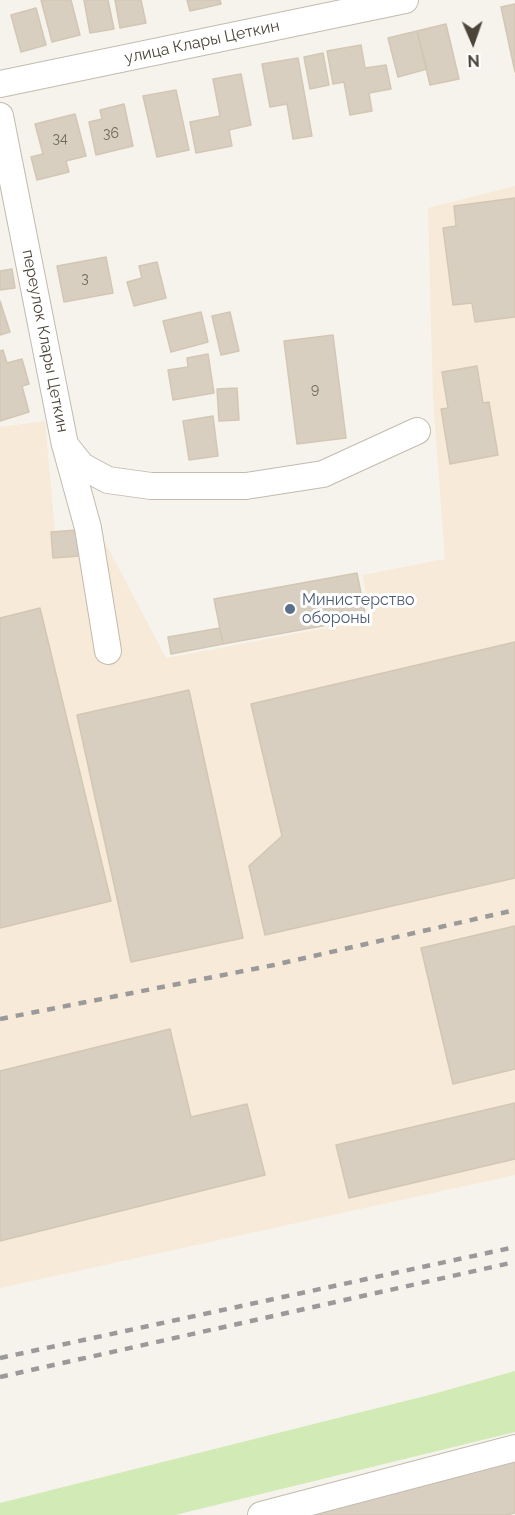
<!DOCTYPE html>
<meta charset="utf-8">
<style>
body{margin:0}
#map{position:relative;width:515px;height:1515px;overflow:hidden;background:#f6f3ec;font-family:Raleway,sans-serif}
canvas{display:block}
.north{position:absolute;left:443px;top:12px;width:60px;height:60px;-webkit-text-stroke:4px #fff;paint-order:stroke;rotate:178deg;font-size:16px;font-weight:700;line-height:24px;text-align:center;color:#4b4439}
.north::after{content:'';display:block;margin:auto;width:21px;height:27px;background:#4b4439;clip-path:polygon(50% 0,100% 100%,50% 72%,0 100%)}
</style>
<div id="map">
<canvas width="515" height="1515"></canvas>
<div class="north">N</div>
</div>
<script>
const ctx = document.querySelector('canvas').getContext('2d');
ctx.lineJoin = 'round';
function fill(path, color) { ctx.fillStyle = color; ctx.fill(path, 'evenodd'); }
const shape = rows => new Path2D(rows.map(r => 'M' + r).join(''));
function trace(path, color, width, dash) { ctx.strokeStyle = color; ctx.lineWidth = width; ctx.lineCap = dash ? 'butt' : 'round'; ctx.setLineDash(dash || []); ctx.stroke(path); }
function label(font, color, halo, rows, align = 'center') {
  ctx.font = font + ' Raleway,sans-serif'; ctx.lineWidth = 6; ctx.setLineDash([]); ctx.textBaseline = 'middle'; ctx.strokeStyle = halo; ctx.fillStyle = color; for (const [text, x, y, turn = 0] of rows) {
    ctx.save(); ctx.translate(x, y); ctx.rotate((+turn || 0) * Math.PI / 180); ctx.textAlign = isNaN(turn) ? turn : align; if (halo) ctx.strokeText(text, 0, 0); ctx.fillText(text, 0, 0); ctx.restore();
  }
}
const commercial = shape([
 [515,186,515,1175,0,1288,0,427,45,421,55,531,97,527,166,658,370,620,363,575,445,559,433,399,428,208]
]);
const green = shape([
 [515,1371,515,1432,175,1515,0,1515,0,1503,433,1394]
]);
const building = shape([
 [41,0,71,0,80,35,52,42,41,0],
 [84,0,108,0,114,29,90,33,84,0],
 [115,0,141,0,146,23,120,28,115,0],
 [187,0,220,0,221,4,190,11,187,0],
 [515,4,515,72,501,7,515,4],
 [36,8,46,45,21,52,11,15,36,8],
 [446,24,459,79,430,85,417,31,446,24],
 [417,31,427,69,398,77,388,38,417,31],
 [361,45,365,68,386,65,391,89,369,93,372,111,350,115,344,82,333,84,327,51,361,45],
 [323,53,329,85,310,89,304,57,323,53],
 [298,58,312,136,293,139,287,104,270,107,262,64,298,58],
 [241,74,251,125,229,130,232,146,196,153,190,122,220,116,213,79,241,74],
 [176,90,189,150,157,157,143,96,176,90],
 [124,104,133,146,96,155,89,122,102,119,100,110,124,104],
 [75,114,86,156,66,161,69,172,37,180,31,157,43,154,35,124,75,114],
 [515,198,515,317,475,322,472,303,453,305,443,228,456,226,454,206,515,198],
 [106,257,113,293,64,302,57,266,106,257],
 [157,262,166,298,134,306,127,282,142,278,139,266,157,262],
 [12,269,15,288,0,290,0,271,12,269],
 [0,301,10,332,0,335,0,301],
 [201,312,208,342,171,352,163,321,201,312],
 [230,312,239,351,221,355,212,316,230,312],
 [333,335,346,438,297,444,284,341,333,335],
 [3,350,7,363,22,359,29,384,22,386,29,412,0,421,0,351,3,350],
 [208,354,214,393,173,400,168,370,188,367,187,358,208,354],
 [477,366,483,403,489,402,498,455,450,464,441,409,448,408,442,372,477,366],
 [237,388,239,420,219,421,217,389,237,388],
 [213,416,218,456,189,460,183,421,213,416],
 [78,530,80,556,53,558,51,532,78,530],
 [357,573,366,618,223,644,214,599,357,573],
 [40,608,111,901,0,928,0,618,40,608],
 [220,628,223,644,171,654,168,637,220,628],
 [515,642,515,878,265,935,249,866,282,836,251,704,515,642],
 [189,690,243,938,131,962,77,715,189,690],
 [515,926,515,1069,453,1084,421,948,515,926],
 [170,1029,191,1117,247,1104,265,1175,0,1241,0,1071,170,1029],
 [515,1103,515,1159,349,1198,336,1145,515,1103],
 [515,1458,515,1513,506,1515,297,1515,515,1458]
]);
const minor = shape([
 [0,84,405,0],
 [0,116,65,445,82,466,108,480,151,486,246,486,323,474,417,431],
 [66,448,88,528,108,651],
 [261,1515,515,1448]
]);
const rail = shape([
 [0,1019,274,965,515,910],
 [0,1358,515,1247],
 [0,1377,515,1262]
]);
const markers = [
 [290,609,6,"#5c6f8a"]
];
const numberNames = [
 ["36",111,134],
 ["34",60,139],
 ["3",85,279],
 ["9",315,390]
];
const streetNames = [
 ["улица Клары Цеткин",202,42,-12],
 ["переулок Клары Цеткин",45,341,79]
];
const serviceNames = [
 ["Министерство",302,600],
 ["обороны",302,618]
];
fill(commercial, '#f7ead8');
fill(green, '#d2eab5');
fill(building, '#d8cfc1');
trace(building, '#d3c7b4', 1.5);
trace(minor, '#c2bbae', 28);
trace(minor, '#fff', 26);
trace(rail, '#9a9a9a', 4.5, [8, 8]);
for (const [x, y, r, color] of markers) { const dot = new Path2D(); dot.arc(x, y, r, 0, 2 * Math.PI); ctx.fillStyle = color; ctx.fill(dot); trace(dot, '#fff', 2); }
label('14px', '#6e675b', null, numberNames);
label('16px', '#4b4439', '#fff', streetNames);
label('16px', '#4e5e75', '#fff', serviceNames, 'left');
</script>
